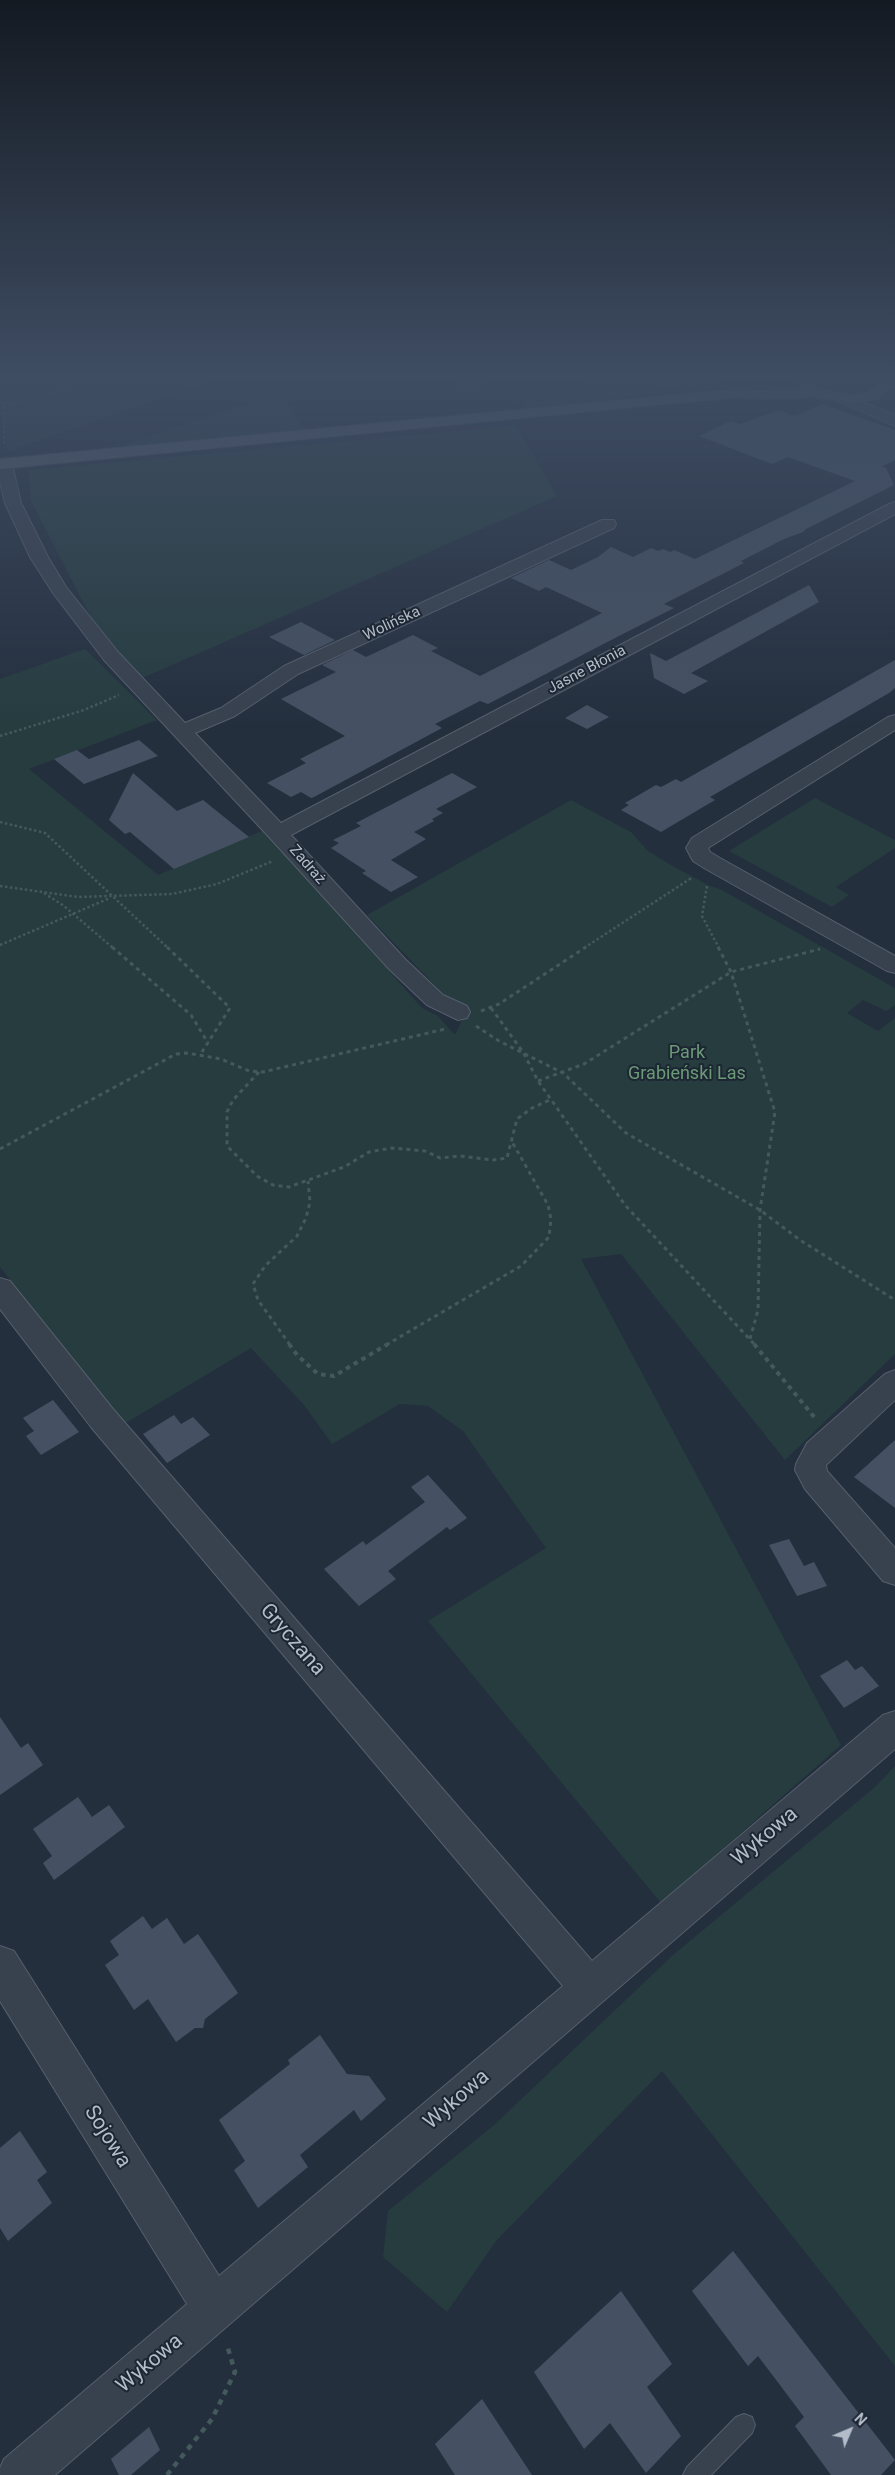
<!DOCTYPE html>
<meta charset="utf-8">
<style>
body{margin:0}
#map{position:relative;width:895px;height:2475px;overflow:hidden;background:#242f3e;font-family:Roboto,sans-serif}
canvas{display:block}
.north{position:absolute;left:825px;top:2405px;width:50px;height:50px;-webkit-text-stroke:4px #1d2633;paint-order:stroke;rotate:45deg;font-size:14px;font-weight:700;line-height:20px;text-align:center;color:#b4bcc9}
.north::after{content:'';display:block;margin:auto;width:18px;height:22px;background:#b4bcc9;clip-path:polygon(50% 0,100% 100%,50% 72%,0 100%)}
</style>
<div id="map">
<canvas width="895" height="2475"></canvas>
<div class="north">N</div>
</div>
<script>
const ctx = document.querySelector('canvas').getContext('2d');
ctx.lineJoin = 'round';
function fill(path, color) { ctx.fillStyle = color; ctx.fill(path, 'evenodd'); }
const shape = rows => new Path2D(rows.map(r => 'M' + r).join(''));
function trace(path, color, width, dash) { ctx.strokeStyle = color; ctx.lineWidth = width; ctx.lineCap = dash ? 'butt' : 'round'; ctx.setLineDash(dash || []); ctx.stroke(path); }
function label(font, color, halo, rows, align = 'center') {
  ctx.font = font + ' Roboto,sans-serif'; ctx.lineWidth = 4; ctx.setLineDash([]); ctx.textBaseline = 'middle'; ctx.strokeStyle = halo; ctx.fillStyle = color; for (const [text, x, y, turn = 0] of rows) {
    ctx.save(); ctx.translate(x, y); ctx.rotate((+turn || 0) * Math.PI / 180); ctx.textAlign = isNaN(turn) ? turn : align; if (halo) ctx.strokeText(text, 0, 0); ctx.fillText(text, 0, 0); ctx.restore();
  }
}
const green = shape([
 [0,381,211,381,8,451,0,416],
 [592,381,725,381,673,387,640,395,554,406,526,408,518,402,545,400],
 [868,381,870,387,853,393,815,387,812,382],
 [280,393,305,429,299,432,121,448,120,446],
 [516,426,557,496,138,680,99,633,31,501,28,470],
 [85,649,157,720,29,769,158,875,264,830,422,1008,438,1016,455,1035,462,1020,450,1001,367,915,571,800,631,832,648,851,669,864,710,886,720,889,895,988,895,1005,886,1011,863,1000,847,1013,878,1031,895,1018,895,1354,785,1460,621,1254,581,1259,841,1745,661,1903,428,1621,546,1548,463,1431,428,1406,400,1404,332,1444,304,1405,251,1348,124,1424,0,1267,0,679],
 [815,798,895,840,895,848,836,887,849,895,832,907,729,851],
 [895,1766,895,2366,662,2071,496,2241,447,2312,383,2257,388,2211,493,2126,673,1955,875,1787]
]);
const water = shape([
 [461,381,479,381,483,386,478,392,461,393,452,387]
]);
const building = shape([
 [823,404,895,430,895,460,881,467,885,467,887,470,894,485,806,529,803,532,784,539,741,561,744,563,664,604,674,608,617,637,488,704,480,701,435,724,442,728,314,797,311,798,301,792,291,797,267,783,306,763,300,759,345,736,281,699,336,672,322,665,353,650,366,657,413,635,438,648,431,651,480,676,602,613,546,587,539,591,511,578,549,560,571,570,598,557,611,547,633,557,651,548,658,551,663,549,670,552,674,550,695,559,855,481,788,457,772,464,699,436,731,421,740,424,779,410,795,416],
 [809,585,819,602,691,673,708,681,684,694,654,678,650,653,666,661],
 [301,622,335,640,304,655,269,637],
 [895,660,895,688,889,693,710,797,715,800,661,832,621,810,629,805,625,803,656,785,661,787,676,779,681,782],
 [587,705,609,717,587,729,565,718],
 [139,740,158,756,84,784,54,759,77,750,89,759],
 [133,773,177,811,203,800,249,837,174,869,130,832,125,834,109,820],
 [452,773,477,787,436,809,443,813,432,819,434,821,414,832,426,839,391,860,418,877,391,892,362,873,366,871,331,848,339,843,333,840,361,826,356,823],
 [53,1400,79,1432,41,1455,26,1436,34,1431,23,1418],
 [174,1415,181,1424,193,1417,210,1435,167,1463,143,1434],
 [895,1440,895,1508,854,1477],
 [428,1475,467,1518,450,1530,447,1527,388,1571,396,1579,359,1606,324,1569,363,1541,366,1545,425,1502,411,1487],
 [789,1539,804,1566,814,1562,827,1586,797,1596,769,1545],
 [847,1660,855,1670,862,1666,879,1686,844,1708,820,1676],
 [0,1717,21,1748,28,1743,43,1765,0,1795],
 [78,1797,92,1817,109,1805,125,1827,54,1880,43,1863,52,1856,33,1829],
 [143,1916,152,1929,167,1918,184,1944,198,1934,238,1993,205,2019,203,2028,195,2028,176,2042,148,1999,134,2010,105,1965,119,1955,110,1941],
 [320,2035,347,2074,369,2076,386,2099,361,2121,354,2110,300,2155,308,2167,258,2208,234,2170,245,2161,219,2120,290,2064,288,2060],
 [20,2131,47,2172,37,2180,52,2203,8,2241,0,2228,0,2148],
 [733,2251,895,2460,881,2475,831,2475,795,2426,804,2417,758,2356,748,2366,692,2291],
 [621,2291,672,2364,647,2387,681,2436,646,2473,610,2423,584,2449,534,2372],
 [482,2399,532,2475,455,2475,435,2444],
 [149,2427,160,2450,131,2475,119,2475,111,2459]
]);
const pathFar4 = shape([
 [0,397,4,408,4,445],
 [4,408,12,403,79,387,83,381]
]);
const pathFar3 = shape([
 [0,736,84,710,119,695],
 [0,822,45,833,168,948],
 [0,886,78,897,172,894,217,884,273,861],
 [707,886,702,916,719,948],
 [44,893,64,906,113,948],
 [0,945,110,898],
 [584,948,693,877]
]);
const pathFar2 = shape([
 [112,947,191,1015,208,1043],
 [167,947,230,1008,200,1055],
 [718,947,731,972,775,1112,760,1210,758,1310,750,1339],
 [491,1008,523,1052,538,1081,625,1205,755,1345],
 [481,1011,499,1004,586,947],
 [476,1026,499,1041,563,1073,626,1133,760,1210,800,1240,895,1300],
 [259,1072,233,1100,227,1112,227,1146,257,1176,273,1185,289,1187,344,1167,369,1152,392,1148,425,1151,440,1158,460,1156,493,1160,507,1158,517,1119,532,1108,552,1099],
 [538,1081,584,1064,731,972,820,949],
 [0,1149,176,1054,187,1053,221,1059,249,1071,263,1072,445,1029],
 [290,1345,258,1300,253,1284,265,1266,297,1236,306,1218,310,1202,308,1181],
 [386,1345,521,1266,549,1237,551,1219,548,1205,511,1140]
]);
const pathFar1 = shape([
 [289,1344,297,1355,318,1374,334,1376,388,1344],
 [754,1344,815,1418]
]);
const path = shape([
 [167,2475,212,2419,235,2372,227,2345]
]);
const service = shape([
 [744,2414,752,2417,755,2425,752,2433,711,2475,683,2475,687,2467,736,2417,744,2414]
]);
const minor = shape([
 [4,459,12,464,21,503,48,557,66,587,118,652,185,723,221,708,284,666,602,520,614,520,616,524,614,528,298,674,235,716,195,733,281,823,889,504,895,502,895,514,291,835,405,959,443,995,467,1006,470,1012,467,1018,458,1020,427,1005,389,969,270,838,104,660,53,593,30,557,5,503,0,482,0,460,4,459],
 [895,715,895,730,708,848,710,852,720,858,895,956,895,973,887,971,704,868,693,861,686,848,692,838,888,717,895,715],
 [0,1278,10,1281,113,1409,592,1961,883,1715,895,1711,895,1749,55,2475,0,2475,0,2468,4,2459,187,2304,0,2001,0,1946,14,1951,219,2276,563,1986,91,1427,0,1309,0,1278],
 [895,1370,895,1400,826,1465,827,1471,895,1548,895,1585,883,1581,805,1489,795,1470,796,1464,807,1443,885,1374,895,1370]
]);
const tertiary = shape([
 [843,394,895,415,895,426,838,401,836,398,843,394]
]);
const primary = shape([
 [796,381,810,381,820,389,853,395,868,392,876,385,886,381,895,381,895,388,886,391,878,399,853,403,816,397,759,399,737,397,0,469,0,459,737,389,759,391,800,388,796,381]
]);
const farStreetnames = [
 ["Wolińska",392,624,-25],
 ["Jasne Błonia",587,670,-28],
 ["Zadraż",307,865,49]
];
const parkNames = [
 ["Park",687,1053],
 ["Grabieński Las",687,1074]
];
const nearStreetnames = [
 ["Gryczana",292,1640,49],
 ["Wykowa",765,1837,-40],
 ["Wykowa",457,2100,-41],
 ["Sojowa",107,2137,58],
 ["Wykowa",150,2364,-40]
];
fill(green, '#263c3f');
fill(water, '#394c67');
fill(building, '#455162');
trace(service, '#565f6c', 2);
trace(minor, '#565f6c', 2);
trace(tertiary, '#565f6c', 2);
trace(primary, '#414a57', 2);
trace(pathFar4, '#44595c', 2, [2.5, 2.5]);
trace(pathFar3, '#44595c', 2.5, [2.5, 2.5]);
trace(pathFar2, '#44595c', 3, [4, 4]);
trace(pathFar1, '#44595c', 4, [4.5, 4.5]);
trace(path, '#44595c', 4.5, [5.5, 5.5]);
fill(service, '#38414e');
fill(minor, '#38414e');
fill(tertiary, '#38414e');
fill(primary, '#56606e');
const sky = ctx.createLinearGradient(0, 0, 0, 728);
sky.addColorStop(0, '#141a22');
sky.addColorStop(0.52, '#3f4d63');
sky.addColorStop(1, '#3f4d6300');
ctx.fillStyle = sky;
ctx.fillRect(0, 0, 895, 728);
label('15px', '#b4bcc9', '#1d2633', farStreetnames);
label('18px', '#6b9a76', '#1d2633', parkNames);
label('21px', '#b4bcc9', '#1d2633', nearStreetnames);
</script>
